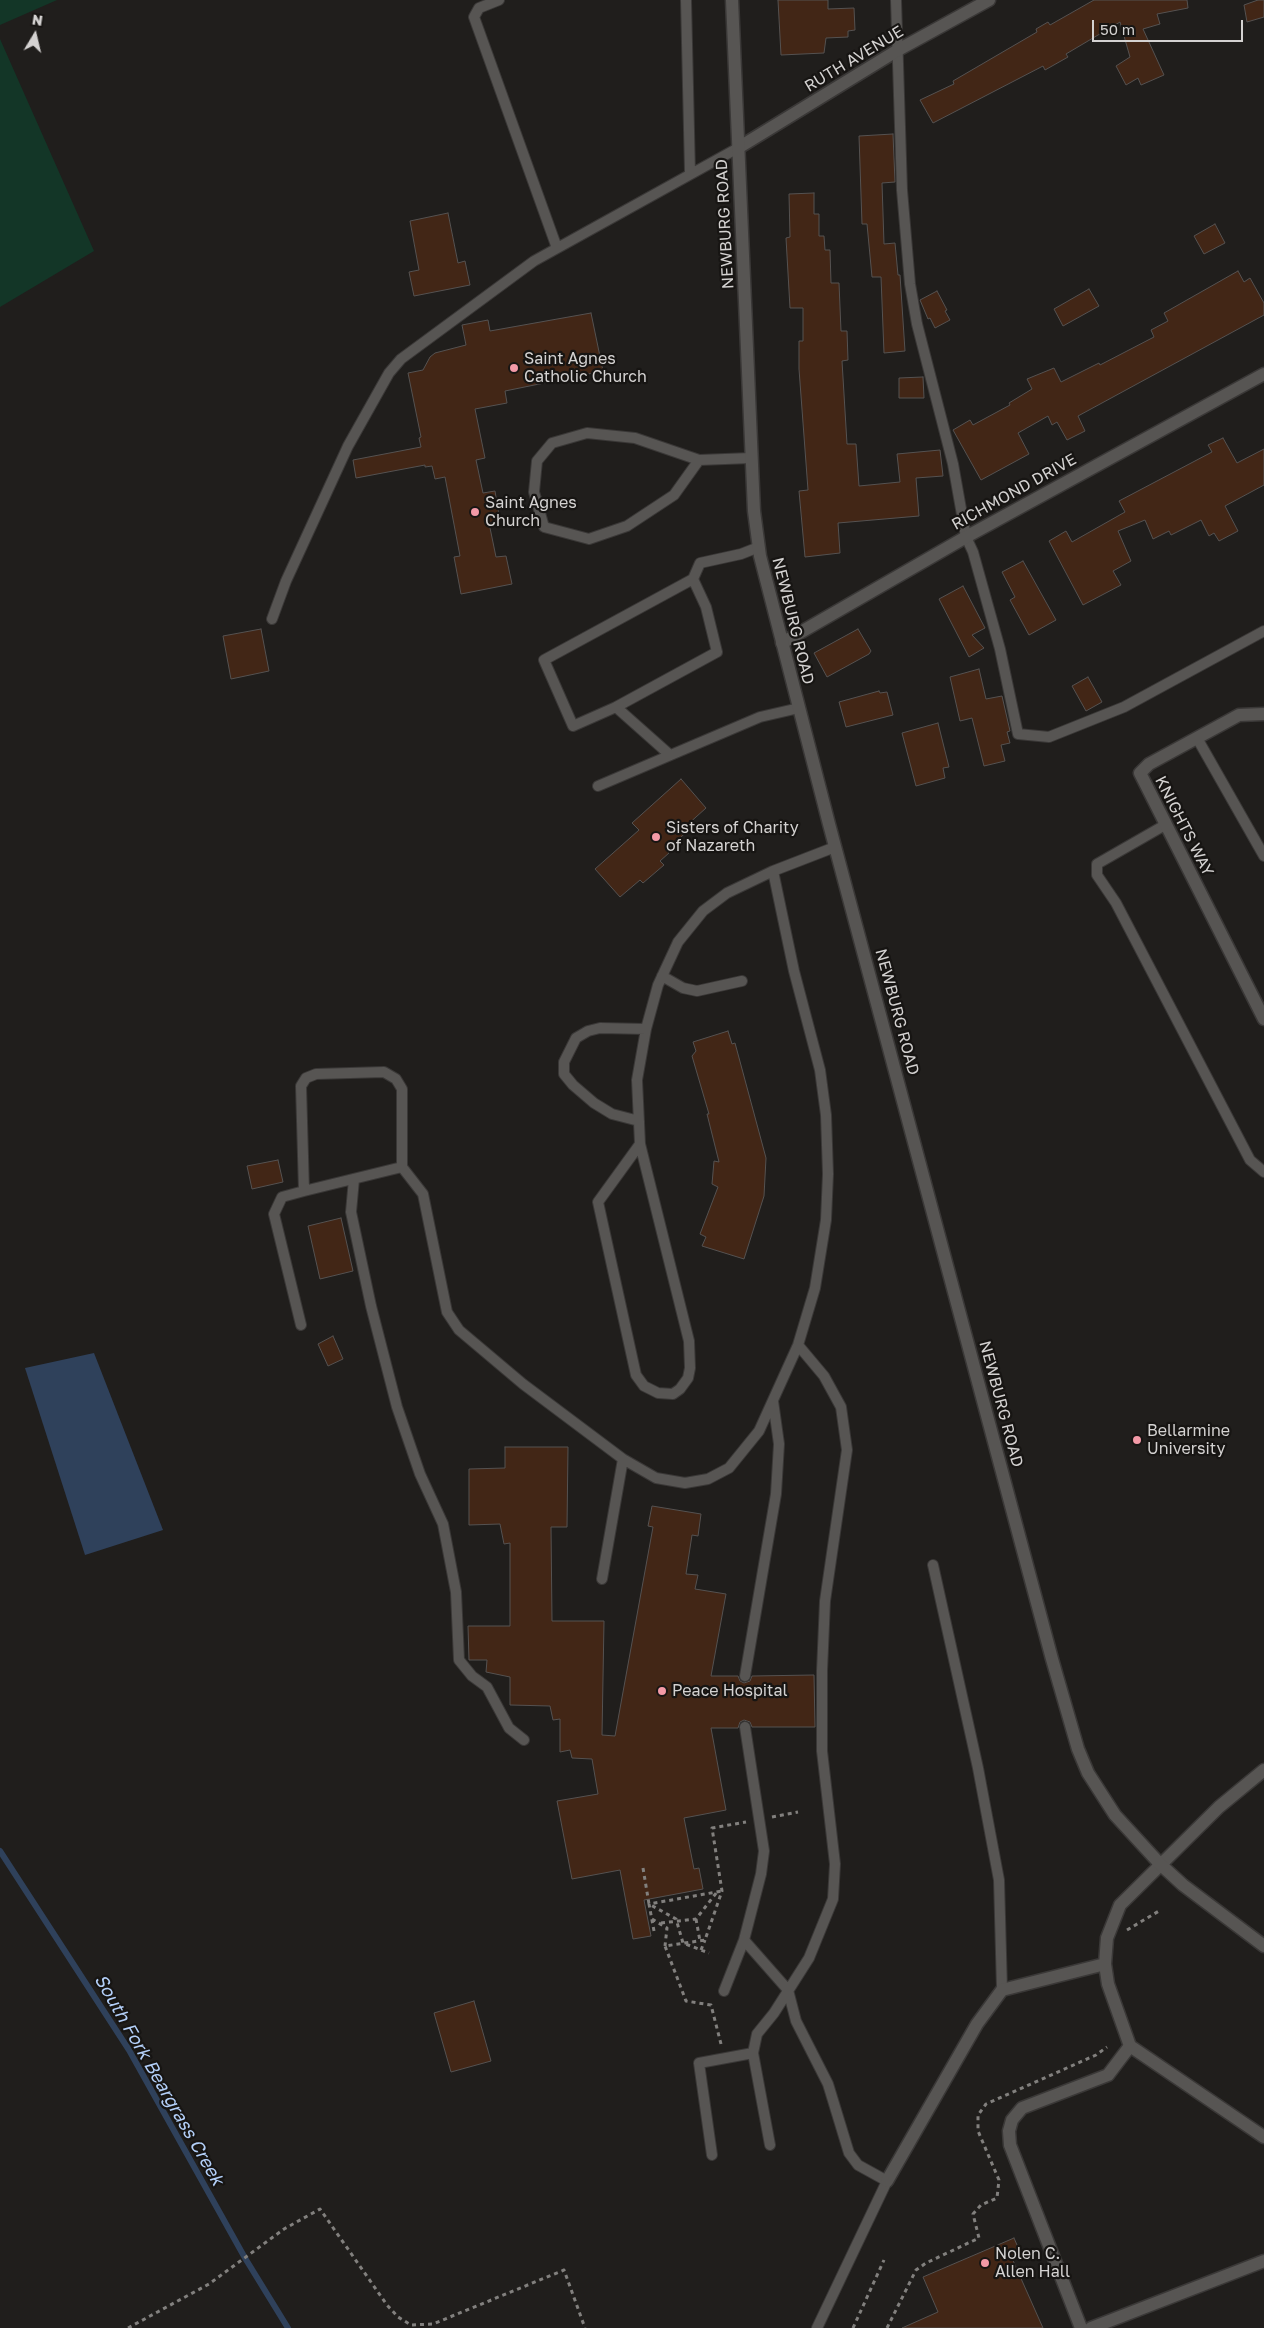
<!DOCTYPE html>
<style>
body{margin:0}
#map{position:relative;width:1264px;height:2328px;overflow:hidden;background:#201e1c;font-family:"Golos Text",sans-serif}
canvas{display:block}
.north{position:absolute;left:10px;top:10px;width:50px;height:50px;-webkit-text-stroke:4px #171513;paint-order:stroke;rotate:9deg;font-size:14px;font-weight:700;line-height:20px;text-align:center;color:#d4d2d1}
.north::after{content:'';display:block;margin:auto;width:18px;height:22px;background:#d4d2d1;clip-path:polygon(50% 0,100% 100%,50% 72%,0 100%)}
.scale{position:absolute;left:1092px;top:20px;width:151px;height:22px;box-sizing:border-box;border:2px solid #d4d2d1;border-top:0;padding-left:6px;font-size:15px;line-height:18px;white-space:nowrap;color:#d4d2d1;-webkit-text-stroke:4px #171513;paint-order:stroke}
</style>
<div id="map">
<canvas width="1264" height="2328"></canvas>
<div class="north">N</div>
<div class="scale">50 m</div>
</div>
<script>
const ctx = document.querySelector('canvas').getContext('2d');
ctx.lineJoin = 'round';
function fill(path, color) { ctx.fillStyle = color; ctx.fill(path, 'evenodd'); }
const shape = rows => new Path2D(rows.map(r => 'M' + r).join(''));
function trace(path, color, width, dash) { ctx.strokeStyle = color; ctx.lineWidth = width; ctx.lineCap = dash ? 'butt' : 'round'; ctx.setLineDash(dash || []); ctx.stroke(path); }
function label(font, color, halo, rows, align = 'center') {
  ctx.font = font + ' "Golos Text",sans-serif'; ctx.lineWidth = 4.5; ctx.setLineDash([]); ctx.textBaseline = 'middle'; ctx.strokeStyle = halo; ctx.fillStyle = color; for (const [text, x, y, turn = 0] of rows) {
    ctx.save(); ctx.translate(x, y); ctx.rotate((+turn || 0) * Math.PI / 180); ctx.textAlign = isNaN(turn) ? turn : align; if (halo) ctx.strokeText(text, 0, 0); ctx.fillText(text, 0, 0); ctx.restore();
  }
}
const green = shape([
 [0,0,57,0,0,25],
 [0,39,94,251,0,307]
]);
const water = shape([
 [94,1353,163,1530,85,1555,25,1368]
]);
const stream = shape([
 [0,1851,129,2050,245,2258,288,2328]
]);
const building = shape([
 [778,0,828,0,828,9,854,8,855,30,848,31,848,37,826,38,824,53,781,55,778,0],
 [1094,0,1187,0,1188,8,1157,14,1160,24,1143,29,1164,75,1141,85,1138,78,1126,85,1116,66,1130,57,1120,22,1066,54,1068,57,1045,70,1043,66,933,123,920,100,954,84,953,81,1037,32,1036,29,1048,22,1050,25,1094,0],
 [1258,0,1264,0,1264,17,1247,22,1244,5,1258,0],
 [893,134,895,182,882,183,884,244,895,243,898,275,900,275,905,351,884,353,881,277,872,277,867,224,862,224,859,136,893,134],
 [814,193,814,214,819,214,819,236,824,236,825,250,830,250,831,283,839,283,841,331,847,331,848,360,842,361,847,444,856,444,859,486,900,482,897,454,940,450,943,476,916,478,919,516,838,523,840,553,805,557,799,491,808,490,799,369,799,341,803,341,803,308,790,308,786,238,790,237,789,194,814,193],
 [448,213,458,263,465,261,470,285,414,296,409,272,419,270,410,221,448,213],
 [1215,224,1225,243,1204,254,1194,236,1215,224],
 [1238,271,1244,282,1250,278,1264,303,1264,315,1078,416,1085,431,1067,440,1057,422,1052,425,1048,416,1018,433,1029,454,981,480,953,430,970,420,973,425,1010,405,1009,403,1032,389,1027,379,1054,368,1061,382,1099,363,1100,365,1154,337,1151,330,1168,321,1164,313,1238,271],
 [1089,289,1099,306,1063,326,1054,309,1089,289],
 [937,291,947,310,945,311,950,320,935,328,930,318,928,319,920,300,937,291],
 [591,313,603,371,505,391,507,403,475,409,485,458,476,460,483,493,495,491,500,521,489,523,496,557,506,556,512,584,461,594,454,557,460,556,445,477,435,479,432,466,425,467,425,465,356,478,353,460,421,447,419,438,421,437,408,373,423,370,430,357,435,353,466,345,462,325,488,320,490,331,591,313],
 [923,377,924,398,899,398,899,378,923,377],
 [1223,438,1237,463,1264,449,1264,485,1225,506,1238,531,1219,541,1214,533,1209,536,1201,520,1171,535,1169,531,1153,539,1145,520,1118,531,1131,561,1113,571,1121,585,1083,605,1049,541,1066,531,1072,542,1125,512,1119,501,1212,452,1208,445,1223,438],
 [1023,561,1056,620,1029,635,1010,600,1015,597,1002,572,1023,561],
 [963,586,985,628,972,635,984,648,969,657,939,599,963,586],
 [261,629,269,671,231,679,223,636,261,629],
 [858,629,871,651,869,654,827,677,814,653,858,629],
 [979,669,986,699,1002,696,1010,731,1007,732,1010,743,1001,745,1005,761,984,766,972,718,960,721,950,677,979,669],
 [1088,677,1102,702,1086,711,1072,686,1088,677],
 [879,691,880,693,887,692,893,715,846,727,839,702,879,691],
 [938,723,949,767,943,768,945,778,916,786,902,733,938,723],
 [681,779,706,808,686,826,689,830,666,850,669,853,660,861,664,865,643,883,640,880,620,897,595,869,639,830,632,823,681,779],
 [728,1031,732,1044,735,1043,766,1158,764,1196,744,1259,702,1246,706,1237,700,1234,718,1187,712,1184,714,1161,719,1162,707,1114,709,1114,692,1056,696,1051,693,1042,728,1031],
 [278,1160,283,1182,252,1189,247,1166,278,1160],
 [341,1218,353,1271,320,1279,308,1226,341,1218],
 [333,1336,343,1359,328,1366,318,1344,333,1336],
 [505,1447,568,1447,567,1527,551,1527,552,1621,604,1621,602,1735,615,1736,653,1527,648,1526,652,1506,701,1514,698,1536,692,1535,686,1574,698,1575,695,1589,726,1594,711,1676,738,1676,740,1681,744,1683,750,1681,752,1676,814,1675,815,1727,752,1727,750,1722,744,1720,740,1722,738,1728,711,1728,726,1810,684,1818,694,1869,699,1868,703,1889,644,1900,651,1936,633,1939,620,1870,572,1879,557,1801,598,1794,592,1759,572,1758,570,1750,560,1752,560,1719,553,1720,550,1706,510,1705,510,1677,486,1672,487,1660,469,1660,468,1626,510,1626,510,1543,504,1544,500,1524,469,1525,469,1469,505,1468,505,1447],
 [474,2001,491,2061,451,2072,434,2013,474,2001],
 [1014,2238,1020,2252,1011,2256,1043,2328,902,2328,938,2312,923,2277,1014,2238]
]);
const path = shape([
 [772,1817,798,1812],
 [643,1868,649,1904,676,1919,683,1943,709,1953],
 [652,1919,667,1928,665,1946],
 [696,1919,700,1941],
 [661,1923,696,1919,717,1892],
 [1127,1930,1159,1911],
 [654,1931,649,1904,722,1891],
 [701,1950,705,1940],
 [721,2044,711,2005,686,2001,665,1946,705,1940,722,1891,712,1828,746,1822],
 [128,2328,209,2284,284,2229,320,2209,387,2305,398,2317,411,2325,433,2324,564,2270,585,2328],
 [853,2328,884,2260],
 [887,2328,916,2270,926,2263,979,2238,973,2214,981,2205,997,2198,999,2180,978,2131,978,2115,986,2104,1096,2055,1107,2047]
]);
const service = shape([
 [499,0,479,8,474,17,557,248],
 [686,0,690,173],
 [896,0,902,190,910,284,917,324,953,464,966,537,973,552,1000,649,1018,734,1049,737,1124,707,1264,631],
 [699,460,674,495,627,526,589,539,544,527,534,492,537,461,552,443,587,433,635,438,699,460,751,458],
 [693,579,700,563,741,554,759,547],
 [272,619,286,581,348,446,389,373,401,359,534,261,738,148],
 [616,707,717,652,706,607,693,579,544,660,573,726,616,707,670,755],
 [1197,738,1264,856],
 [598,786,760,717,799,708],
 [1165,825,1097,864,1097,875,1116,903,1250,1160,1264,1172],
 [662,976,683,988,697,991,742,981],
 [639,1121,612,1114,594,1103,573,1085,564,1074,564,1062,576,1038,588,1031,600,1028,646,1029],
 [640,1144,598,1202,636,1375,644,1386,658,1393,673,1394,680,1389,688,1378,690,1368,689,1341,640,1144,637,1080,646,1029,658,985,678,942,703,911,727,893,773,871],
 [354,1179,351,1212,371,1306,397,1407,420,1474,443,1524,456,1592,459,1660,472,1676,487,1687,509,1728,524,1740],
 [304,1191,402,1167],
 [301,1325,274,1214,282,1197,304,1191,301,1086,306,1078,316,1074,384,1072,396,1079,402,1089,402,1167,423,1194,447,1312,459,1330,523,1384,623,1459,656,1478,685,1483,708,1479,729,1468,759,1431,798,1345,815,1288,826,1220,828,1174,826,1115,820,1070,794,971,773,871,835,847],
 [933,1565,978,1768,999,1880,1002,1990],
 [602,1579,623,1459],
 [745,1676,776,1494,779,1444,773,1401],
 [745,1727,764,1851,761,1874,744,1940,788,1990,796,2021,828,2084,849,2153,858,2165,887,2181,817,2328],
 [724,1991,744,1940],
 [770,2145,753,2053,757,2034,774,2013,809,1958,833,1899,835,1864,822,1751,822,1671,825,1601,847,1450,841,1407,824,1376,798,1345],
 [712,2155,699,2063,753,2053]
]);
const minor = shape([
 [738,148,898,50,989,0],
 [782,643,966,537,1264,374],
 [1264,714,1239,715,1149,764,1140,773,1264,1019],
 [1264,1770,1219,1807,1120,1905,1107,1938,1105,1964,1108,1984,1130,2046,1264,2137],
 [887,2181,977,2024,1002,1990,1105,1964],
 [1081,2328,1010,2145,1009,2131,1012,2120,1022,2108,1108,2075,1130,2046],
 [1091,2328,1264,2261]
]);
const secondary = shape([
 [732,0,754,511,760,556,829,824,1052,1659,1078,1749,1088,1773,1115,1815,1160,1864,1183,1885,1264,1946]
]);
const markers = [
 [514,368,5,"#f39aa7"],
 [475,512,5,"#f39aa7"],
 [656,837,5,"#f39aa7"],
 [1137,1440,5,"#f39aa7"],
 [662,1691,5,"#f39aa7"],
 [985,2263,5,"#f39aa7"]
];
const streetNames = [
 ["RUTH AVENUE",854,59,-31],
 ["NEWBURG ROAD",725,224,-93],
 ["RICHMOND DRIVE",1014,492,-29],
 ["NEWBURG ROAD",793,621,76],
 ["KNIGHTS WAY",1184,826,63],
 ["NEWBURG ROAD",897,1012,75],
 ["NEWBURG ROAD",1001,1404,75]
];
const poiNames = [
 ["Saint Agnes",524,359],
 ["Catholic Church",524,377],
 ["Saint Agnes",485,503],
 ["Church",485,521],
 ["Sisters of Charity",666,828],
 ["of Nazareth",666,846],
 ["Bellarmine",1147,1431],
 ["University",1147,1449],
 ["Peace Hospital",672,1691],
 ["Nolen C.",995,2254],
 ["Allen Hall",995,2272]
];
const waterNames = [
 ["South Fork Beargrass Creek",159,2080,60]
];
fill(green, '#133627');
fill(water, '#2f415b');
trace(stream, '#2f415b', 6);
fill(building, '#422616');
trace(building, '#555251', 1);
trace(service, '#3a3837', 12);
trace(minor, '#3a3837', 15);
trace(secondary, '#3a3837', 15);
trace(path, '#82807e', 3, [4, 4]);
trace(service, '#575553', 10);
trace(minor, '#575553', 12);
trace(secondary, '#575553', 12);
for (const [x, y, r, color] of markers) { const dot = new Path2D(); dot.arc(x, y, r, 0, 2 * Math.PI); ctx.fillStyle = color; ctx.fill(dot); trace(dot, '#171513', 2); }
label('16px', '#d4d2d1', '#171513', streetNames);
label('16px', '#d4d2d1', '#171513', poiNames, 'left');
label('italic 18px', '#b3cff8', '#171513', waterNames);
</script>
